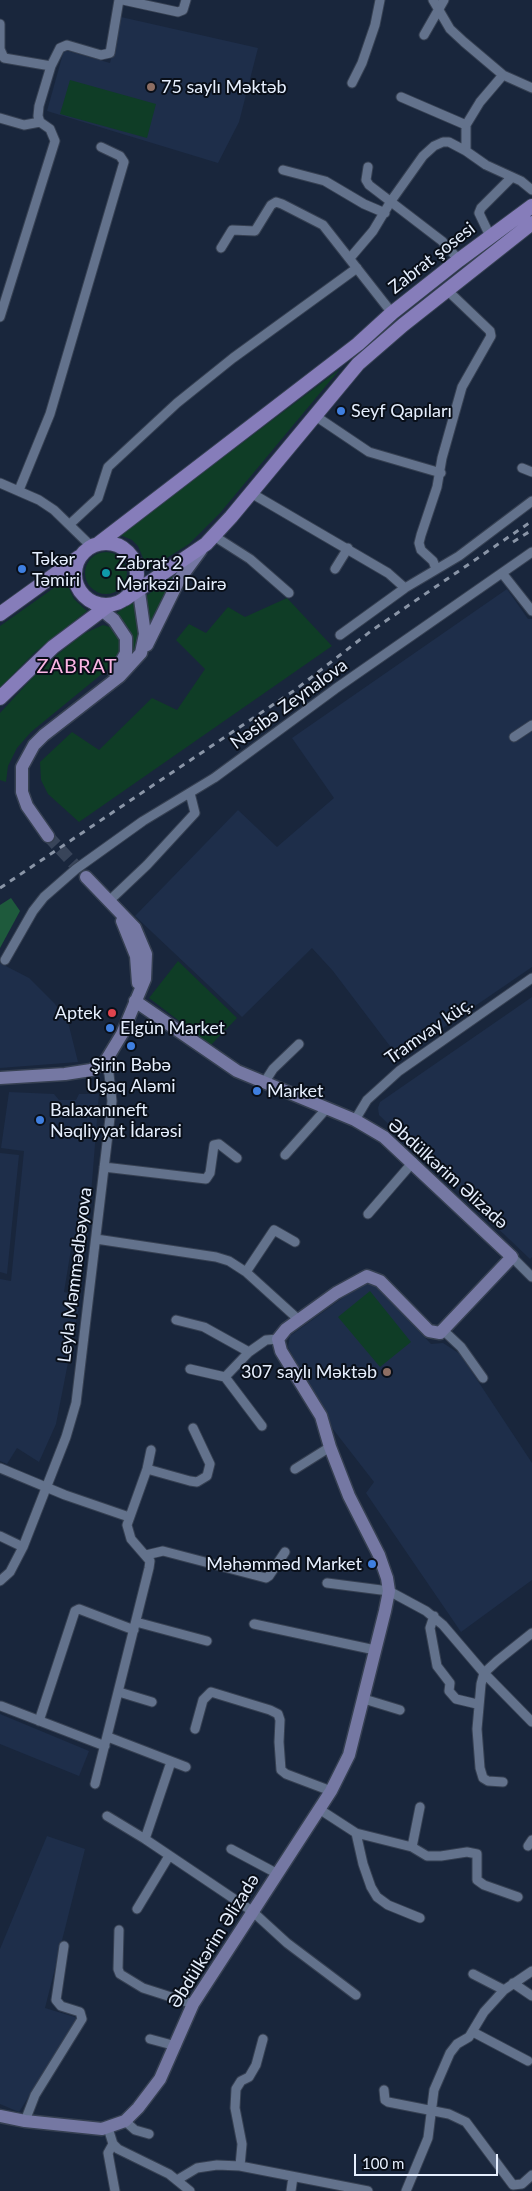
<!DOCTYPE html>
<meta charset="utf-8">
<style>
body{margin:0}
#map{position:relative;width:532px;height:2191px;overflow:hidden;background:#19263c;font-family:Lato,sans-serif}
canvas{display:block}
.scale{position:absolute;left:354px;top:2154px;width:144px;height:22px;box-sizing:border-box;border:2px solid #e6effe;border-top:0;padding-left:6px;font-size:15px;line-height:18px;white-space:nowrap;color:#e6effe;-webkit-text-stroke:4px #090f19;paint-order:stroke}
</style>
<div id="map">
<canvas width="532" height="2191"></canvas>
<div class="scale">100 m</div>
</div>
<script>
const ctx = document.querySelector('canvas').getContext('2d');
ctx.lineJoin = 'round';
function fill(path, color) { ctx.fillStyle = color; ctx.fill(path, 'evenodd'); }
const shape = rows => new Path2D(rows.map(r => 'M' + r).join(''));
function trace(path, color, width, dash) { ctx.strokeStyle = color; ctx.lineWidth = width; ctx.lineCap = dash ? 'butt' : 'round'; ctx.setLineDash(dash || []); ctx.stroke(path); }
function label(font, color, halo, rows, align = 'center') {
  ctx.font = font + ' Lato,sans-serif'; ctx.lineWidth = 4; ctx.setLineDash([]); ctx.textBaseline = 'middle'; ctx.strokeStyle = halo; ctx.fillStyle = color; for (const [text, x, y, turn = 0] of rows) {
    ctx.save(); ctx.translate(x, y); ctx.rotate((+turn || 0) * Math.PI / 180); ctx.textAlign = isNaN(turn) ? turn : align; if (halo) ctx.strokeText(text, 0, 0); ctx.fillText(text, 0, 0); ctx.restore();
  }
}
const built = shape([
 [121,17,258,48,239,122,218,163,47,111,64,50,110,63],
 [507,589,528,619,532,619,532,967,399,1058,333,971,312,948,242,1017,135,916,238,810,277,847,334,798,292,738],
 [0,963,29,978,55,1004,68,1022,78,1062,0,1068],
 [532,997,532,1257,530,1259,379,1115,378,1108,380,1102],
 [9,1092,54,1094,59,1100,76,1100,79,1094,99,1094,87,1245,72,1243,64,1292,81,1296,56,1424,39,1462,17,1448,7,1464,0,1461,0,1279,11,1281,24,1151,1,1148],
 [0,1153,19,1155,7,1274,0,1272],
 [362,1284,370,1284,377,1287,431,1344,443,1343,460,1354,532,1463,532,1580,461,1632,366,1493,374,1482,329,1424,288,1347,290,1336],
 [0,1714,89,1751,79,1776,0,1744],
 [47,1836,85,1849,45,2008,78,2018,19,2112,0,2104,0,1949]
]);
const green = shape([
 [70,80,156,104,147,138,60,114],
 [340,369,220,513,189,544,148,570,138,546,132,540,120,535],
 '85 573a21 21 0 1 1 42 0a21 21 0 1 1-42 0Z',
 [175,574,176,576,152,623,149,622,145,597],
 [65,580,74,599,87,611,34,653,0,688,0,626],
 [287,598,332,646,79,822,48,794,41,780,40,762,72,732,99,750,152,698,177,710,205,669,176,640,189,624,206,633,228,607,245,617],
 [133,602,141,633,136,652,132,654,133,638,129,629,115,614],
 [103,625,110,627,121,642,120,652,114,664,31,732,17,748,8,766,6,782,0,780,0,713,36,674,58,654,83,634],
 [178,961,237,1018,211,1045,149,998],
 [370,1291,411,1342,380,1367,338,1317]
]);
const forest = shape([
 [11,898,20,911,0,948,0,905]
]);
const secondaryTunnel = shape([
 [48,836,85,876]
]);
const street = shape([
 [123,0,178,12,183,10,186,0],
 [433,0,450,29,464,42,503,75,532,88],
 [0,24,0,49,4,58,51,66],
 [424,35,444,0],
 [352,83,362,63,375,25,380,0],
 [401,97,466,125],
 [0,118,24,125,40,122],
 [466,151,466,125,480,102,503,75],
 [368,167,366,180,369,185,442,241,459,260],
 [283,170,325,181,364,204,385,213],
 [490,236,479,213,481,208,512,177],
 [221,248,232,230,255,231,271,205,276,202,282,204,323,225,392,313],
 [350,258,373,231,391,201,423,156,434,146,443,142,449,142,466,151,486,165,521,181,532,190],
 [0,317,55,141,50,129,40,122,38,116,39,106,51,66,60,48,67,45,101,55,110,53,119,0],
 [314,415,369,452,441,473],
 [522,468,532,472],
 [0,483,39,500,54,510,91,546],
 [19,490,50,414,124,162,120,156,101,147],
 [251,493,388,573,405,588],
 [70,524,98,498,108,467,177,403,233,358,357,268],
 [214,536,250,559,289,593],
 [335,569,348,548],
 [436,569,433,561,421,550,419,543,421,535,437,487,442,458,462,387,491,336,490,331,447,290],
 [502,573,532,611],
 [340,635,405,588,459,556,532,501],
 [514,737,532,725],
 [109,901,147,865,195,813,190,793],
 [5,960,33,911,44,897,76,869,143,821,214,778,335,689,532,552],
 [264,1083,273,1069,299,1044],
 [355,1120,367,1100,399,1071,532,978],
 [285,1155,327,1108],
 [104,1167,206,1179,210,1173,214,1145,219,1144,237,1158],
 [368,1214,413,1162],
 [96,1239,216,1257,229,1261,246,1272,299,1320],
 [512,1257,532,1277],
 [246,1272,274,1230,295,1242],
 [176,1320,204,1327,249,1352],
 [444,1331,461,1347,483,1378],
 [190,1369,225,1377],
 [262,1426,225,1377,249,1352,266,1340,278,1339],
 [0,1468,65,1495,129,1517],
 [147,1469,190,1481,197,1482,207,1476,210,1464,193,1428],
 [295,1469,330,1447],
 [0,1536,23,1547],
 [146,1555,163,1551,266,1578,269,1576,285,1552],
 [0,1581,10,1572,23,1547,66,1437,76,1403,112,1101,109,1074,105,1062],
 [327,1583,389,1591,426,1611,443,1625,484,1673,532,1722],
 [434,1616,430,1628,437,1666,450,1683,449,1691,456,1699,477,1704],
 [136,1622,207,1641],
 [254,1624,375,1650],
 [119,1692,152,1702],
 [364,1699,400,1710],
 [1,1706,105,1746],
 [39,1721,75,1611,79,1609,134,1630],
 [195,1729,203,1700,211,1692,270,1710,278,1714,280,1720,279,1742,281,1770,286,1774,331,1791],
 [108,1737,186,1767],
 [503,1782,488,1781,483,1778,480,1768,477,1729,481,1684,484,1673,497,1661,532,1633],
 [95,1784,149,1568,150,1561,131,1539,127,1525,147,1469,151,1450],
 [319,1809,356,1833,412,1847,427,1856,441,1856,467,1852,477,1854,477,1880,484,1885,518,1897],
 [107,1816,145,1839,252,1911,287,1943,356,1995],
 [356,1833,363,1864,371,1887,377,1897,388,1905,420,1918],
 [145,1839,171,1762],
 [528,1846,532,1840],
 [412,1847,420,1807],
 [231,1849,276,1873],
 [137,1909,169,1856],
 [119,1930,118,1969,120,1974,143,1988,193,2004],
 [473,1974,504,1990],
 [513,1983,532,1996],
 [473,2032,528,2061],
 [150,2039,176,2046],
 [384,2090,385,2100,388,2102,449,2114,466,2122,513,2185,522,2184,532,2175],
 [25,2121,35,2095,82,2019,80,2012,61,2006,56,2000,64,1946],
 [125,2121,135,2130,149,2134],
 [108,2128,113,2144,118,2149,169,2174,190,2191],
 [113,2144,108,2153,115,2191],
 [240,2166,242,2144,235,2108,236,2089,241,2081,249,2077,256,2065,263,2039],
 [177,2180,197,2168,217,2165,240,2166,368,2191],
 [291,2191,293,2177],
 [406,2191,428,2138,434,2090,450,2053,457,2044,469,2037,484,2012,504,1990,532,1971]
]);
const secondary = shape([
 [92,602,114,620,126,638,126,653,115,673],
 [147,645,179,580,201,550],
 [48,836,27,806,22,792,22,767,34,745,44,735,120,676,141,653,145,634,137,578],
 [122,921,136,956,138,983],
 [0,1078,65,1074,91,1070,105,1062,122,1034,145,979,146,954,135,928,86,877],
 [0,2116,25,2121,102,2129,125,2121,138,2108,160,2079,193,2004,331,1791,349,1755,385,1611,389,1591,387,1578,379,1555,349,1496,330,1447,321,1416,281,1351,278,1339,286,1329,336,1293,367,1276,380,1281,429,1331,440,1333,512,1257,384,1137,355,1120,237,1071,135,1001]
]);
const primary = shape([
 '75 574a31 31 0 1 1 62 0a31 31 0 1 1-62 0Z',
 [99,543,358,344,392,313,459,260,532,206],
 [125,599,206,544,231,517,358,364,403,325,532,223],
 [0,614,79,557],
 [0,698,53,647,109,605]
]);
const rail = shape([
 [513,542,532,530],
 [0,888,295,690,371,631,532,521]
]);
const markers = [
 [151,87,5,"#8d6e63"],
 [341,411,5,"#3f7fe0"],
 [22,569,5,"#3f7fe0"],
 [106,573,5,"#0f9aa8"],
 [112,1013,5,"#e0444e"],
 [110,1028,5,"#3f7fe0"],
 [131,1046,5,"#3f7fe0"],
 [257,1091,5,"#3f7fe0"],
 [40,1120,5,"#3f7fe0"],
 [387,1372,5,"#8d6e63"],
 [372,1564,5,"#3f7fe0"]
];
const poiNames = [
 ["75 saylı Məktəb",161,87],
 ["Seyf Qapıları",351,411],
 ["Təkər",32,559],
 ["Təmiri",32,580],
 ["Zabrat 2",116,563],
 ["Mərkəzi Dairə",116,584],
 ["Aptek",102,1013,"right"],
 ["Elgün Market",120,1028],
 ["Şirin Bəbə",131,1065,"center"],
 ["Uşaq Aləmi",131,1086,"center"],
 ["Market",267,1091],
 ["Balaxanıneft",50,1110],
 ["Nəqliyyat İdarəsi",50,1131],
 ["307 saylı Məktəb",377,1372,"right"],
 ["Məhəmməd Market",362,1564,"right"]
];
const streetNames = [
 ["Zabrat şosesi",432,258,-38],
 ["Nəsibə Zeynalova",289,704,-36],
 ["Tramvay küç.",429,1031,-35],
 ["Əbdülkərim Əlizadə",448,1174,42],
 ["Leyla Məmmədbəyova",75,1275,-83],
 ["Əbdülkərim Əlizadə",214,1941,-58]
];
const quarterNames = [
 ["ZABRAT",77,667]
];
fill(built, '#1e2e4a');
fill(green, '#0f3d26');
fill(forest, '#1e5a3c');
trace(secondaryTunnel, '#384459', 12, [12, 6]);
trace(street, '#364052', 11);
trace(secondary, '#364052', 15);
trace(primary, '#364052', 16);
trace(street, '#63728c', 9);
trace(secondary, '#7578a3', 12);
trace(primary, '#867dba', 14);
trace(rail, '#8a95a7', 3, [6, 6]);
for (const [x, y, r, color] of markers) { const dot = new Path2D(); dot.arc(x, y, r, 0, 2 * Math.PI); ctx.fillStyle = color; ctx.fill(dot); trace(dot, '#090f19', 2); }
label('18px', '#e6effe', '#090f19', poiNames, 'left');
label('18px', '#e6effe', '#090f19', streetNames);
ctx.letterSpacing = '1px';
label('20px', '#fbb5e3', '#090f19', quarterNames);
ctx.letterSpacing = '0px';
</script>
